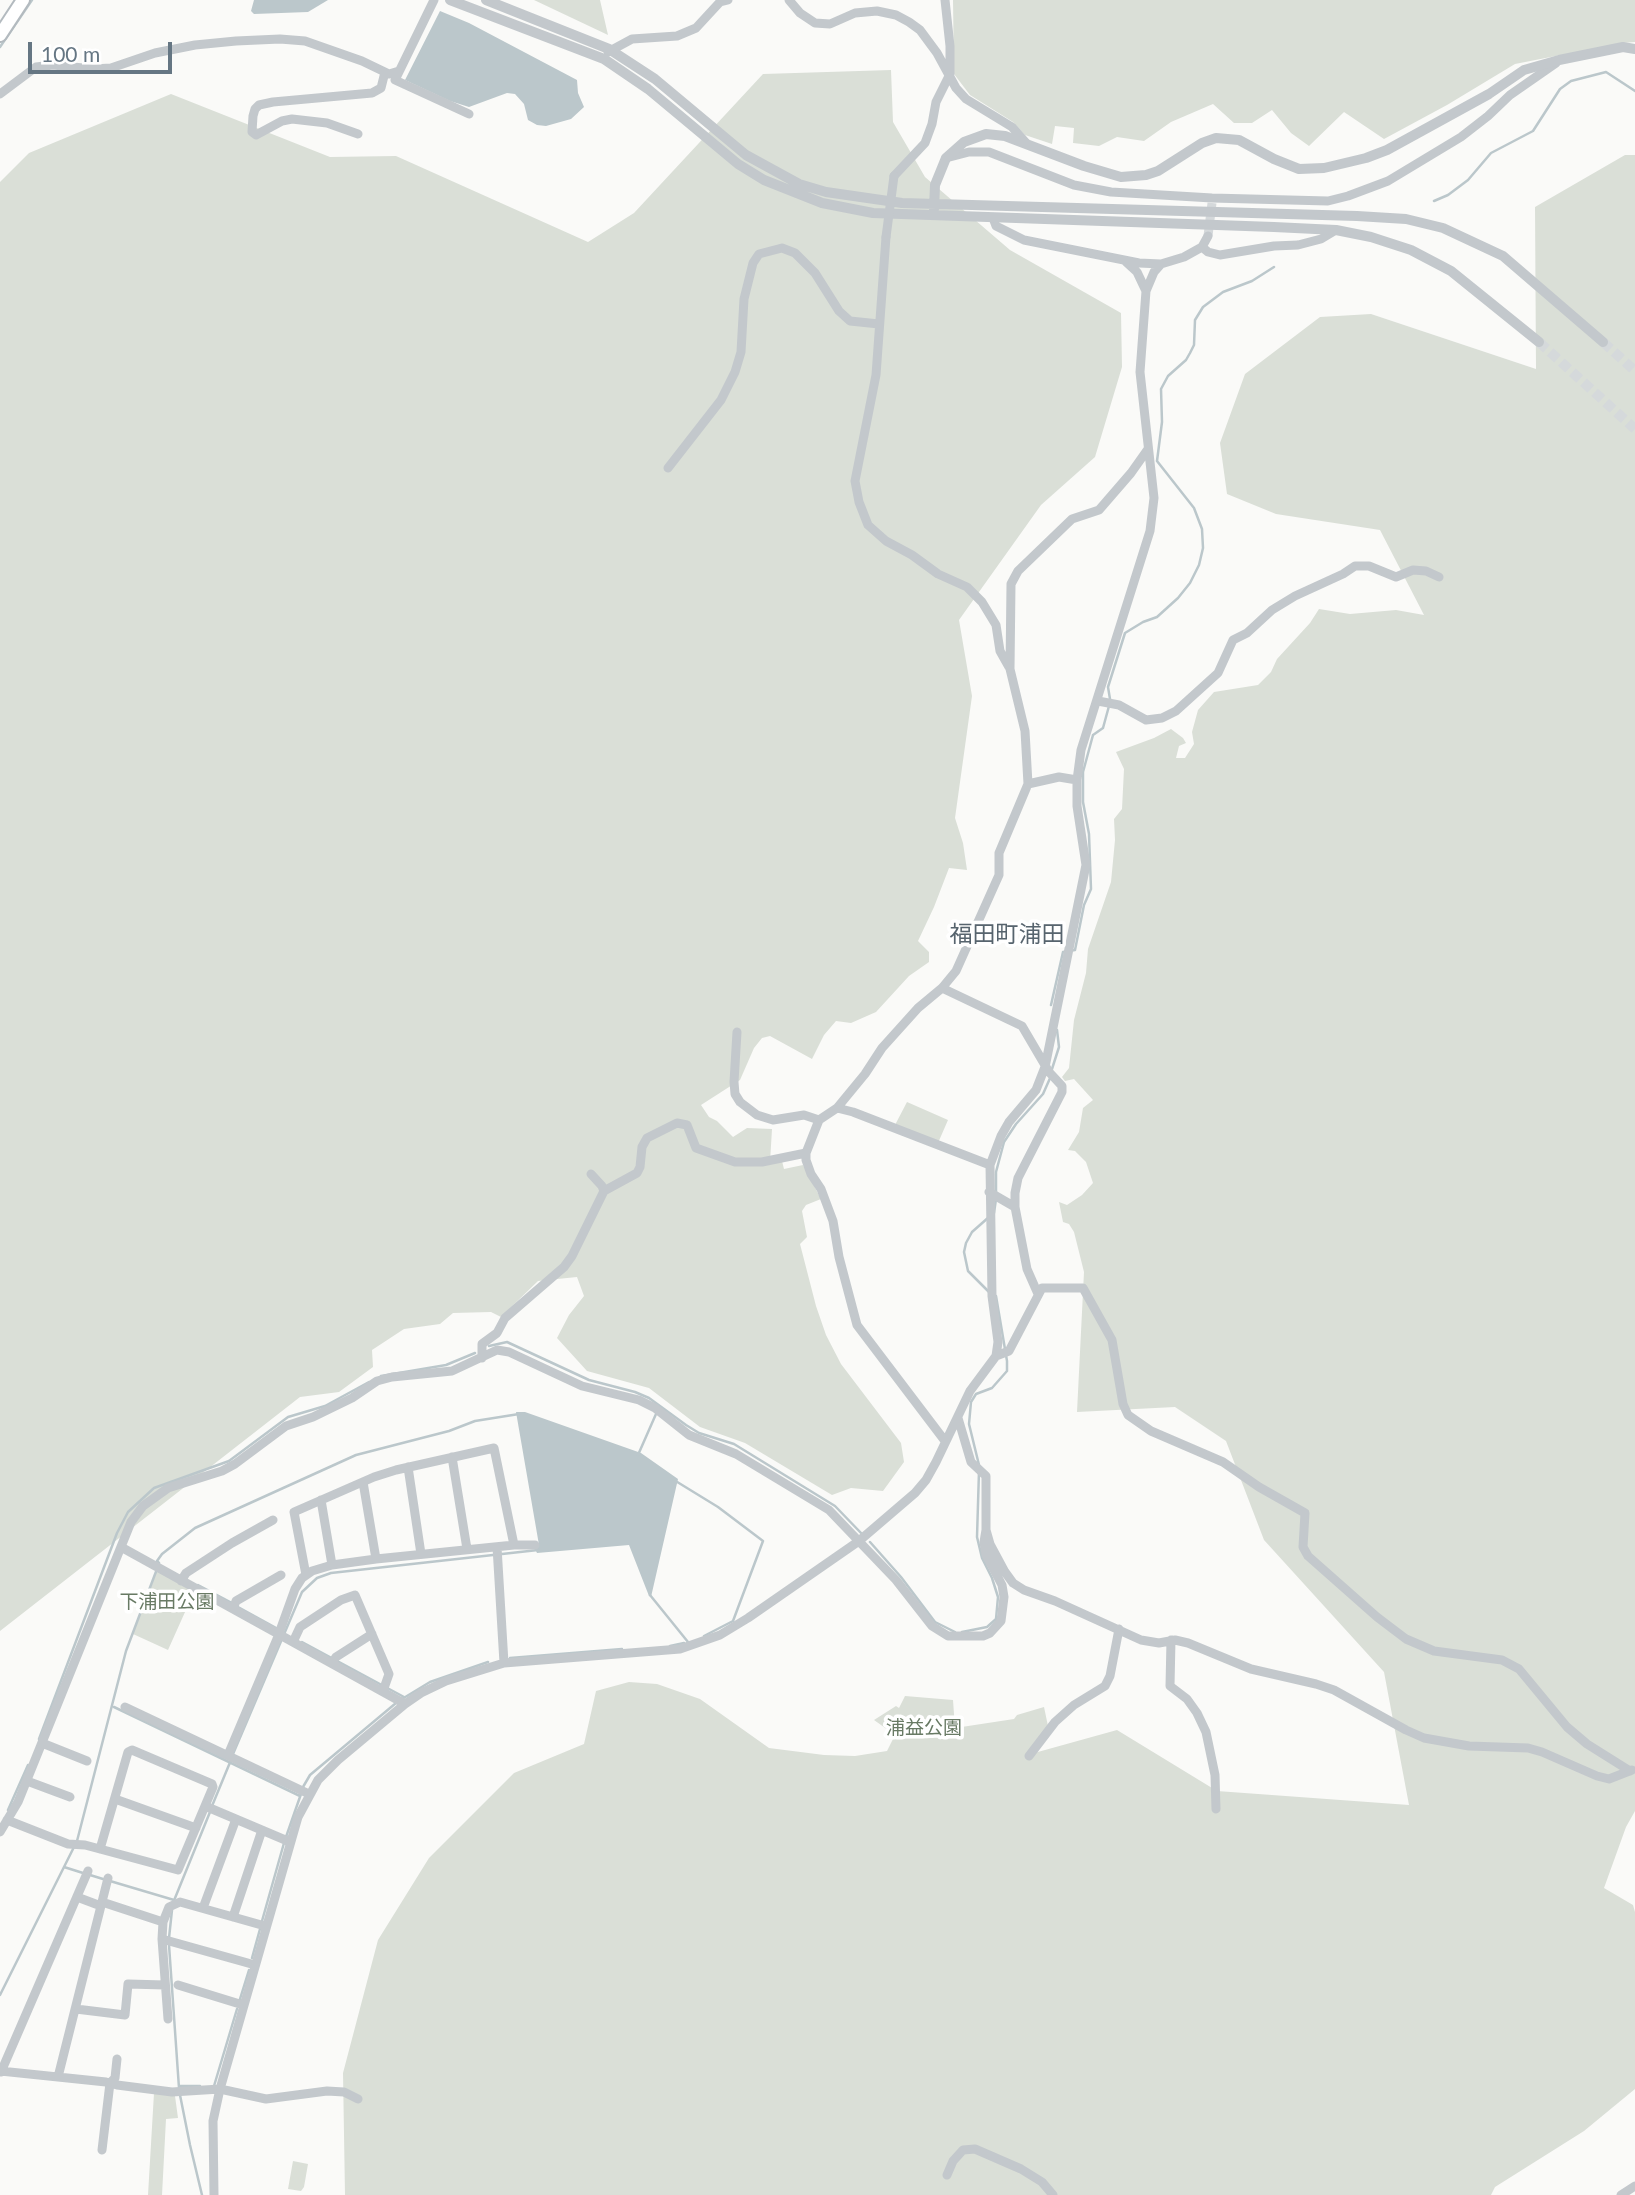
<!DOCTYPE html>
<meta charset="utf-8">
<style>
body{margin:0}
#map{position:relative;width:1635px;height:2195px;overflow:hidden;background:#fafaf8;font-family:Lato,sans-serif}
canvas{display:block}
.scale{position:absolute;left:28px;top:42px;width:144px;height:32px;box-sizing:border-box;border:4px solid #657683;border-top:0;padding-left:9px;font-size:21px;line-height:24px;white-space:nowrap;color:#657683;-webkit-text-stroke:5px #fff;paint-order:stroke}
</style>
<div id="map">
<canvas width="1635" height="2195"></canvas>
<div class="scale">100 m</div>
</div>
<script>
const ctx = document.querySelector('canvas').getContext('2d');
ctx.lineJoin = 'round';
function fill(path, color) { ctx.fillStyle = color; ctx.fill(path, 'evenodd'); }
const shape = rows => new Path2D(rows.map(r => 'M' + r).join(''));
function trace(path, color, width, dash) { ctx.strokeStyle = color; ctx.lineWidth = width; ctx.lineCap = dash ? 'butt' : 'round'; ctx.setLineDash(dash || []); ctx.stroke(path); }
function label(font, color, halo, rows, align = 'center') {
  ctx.font = font + ' Lato,"Noto Sans JP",sans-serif'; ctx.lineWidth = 7; ctx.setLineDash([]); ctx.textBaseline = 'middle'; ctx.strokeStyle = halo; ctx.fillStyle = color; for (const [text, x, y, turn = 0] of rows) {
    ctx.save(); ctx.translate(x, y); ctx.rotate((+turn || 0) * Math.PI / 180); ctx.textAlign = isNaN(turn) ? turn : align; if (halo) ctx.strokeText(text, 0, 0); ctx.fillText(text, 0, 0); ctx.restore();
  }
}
const green = shape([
 [534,0,600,0,608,35],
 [953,0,1635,0,1635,42,1622,43,1515,64,1447,105,1384,139,1344,112,1309,146,1291,133,1272,110,1252,123,1234,123,1213,104,1171,122,1144,141,1117,137,1099,146,1073,143,1074,128,1055,126,1052,144,1025,135,1013,122,970,95,954,74],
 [891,70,893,122,925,177,1010,250,1121,313,1122,367,1095,457,1041,505,959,620,972,696,955,818,963,843,967,870,949,868,934,907,918,941,929,952,929,962,909,976,876,1012,851,1023,836,1021,824,1035,812,1059,770,1036,762,1038,754,1048,740,1080,701,1105,709,1117,717,1121,733,1137,747,1128,772,1129,770,1162,782,1161,784,1169,803,1165,821,1199,806,1205,802,1211,807,1237,800,1244,816,1306,826,1335,841,1364,901,1443,904,1462,883,1491,851,1488,832,1495,745,1443,700,1427,649,1388,587,1371,557,1338,569,1315,584,1296,577,1277,538,1281,501,1317,491,1312,453,1313,440,1324,404,1329,372,1350,373,1367,339,1392,300,1397,0,1631,0,182,29,153,171,94,330,157,396,156,588,242,634,213,763,74],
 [1625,155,1635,155,1635,1811,1626,1827,1604,1888,1633,1905,1635,1912,1635,2089,1584,2131,1495,2187,1491,2195,345,2195,343,2073,378,1940,429,1858,514,1773,584,1744,596,1691,629,1682,657,1684,700,1699,769,1748,824,1755,855,1756,887,1751,895,1735,874,1720,896,1706,899,1708,905,1696,953,1700,955,1728,1014,1719,1017,1715,1044,1707,1048,1726,1027,1755,1117,1730,1217,1791,1409,1805,1384,1672,1264,1540,1226,1441,1175,1407,1077,1412,1084,1272,1074,1232,1069,1224,1063,1222,1059,1202,1067,1205,1082,1195,1093,1183,1086,1162,1075,1151,1068,1150,1079,1132,1083,1108,1093,1100,1074,1079,1065,1081,1062,1077,1069,1068,1074,1020,1086,973,1088,949,1111,882,1115,840,1114,819,1122,809,1124,769,1116,752,1154,738,1171,729,1183,738,1186,743,1179,746,1176,758,1185,758,1194,744,1192,732,1198,710,1214,692,1258,685,1271,672,1277,659,1310,623,1319,609,1350,614,1396,610,1424,615,1380,530,1276,514,1227,494,1220,443,1245,374,1320,317,1371,314,1536,369,1535,207],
 [907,1102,948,1120,938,1143,895,1125],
 [157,1571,194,1592,168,1650,133,1634],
 [154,2093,175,2096,178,2118,166,2119,162,2195,148,2195],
 [293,2161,308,2164,304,2187,301,2191,288,2189]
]);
const water = shape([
 [254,0,328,0,308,12,254,14,251,11],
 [440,11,469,23,577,80,578,93,584,107,571,119,546,126,537,125,528,120,524,104,515,94,507,93,469,107,450,101,405,80],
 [516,1412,525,1412,641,1453,678,1479,651,1597,649,1596,629,1545,537,1553,535,1549,539,1545]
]);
const stream = shape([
 [0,47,32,0],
 [1434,201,1448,195,1468,180,1491,153,1533,131,1560,89,1571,81,1606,72,1635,91],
 [1110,699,1108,687,1125,633,1143,622,1157,617,1178,598,1190,583,1199,565,1203,548,1202,529,1194,508,1157,461,1162,422,1161,389,1168,376,1186,360,1190,353,1194,345,1195,320,1203,307,1223,292,1252,281,1274,267],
 [1051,1005,1063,952,1075,950,1084,905,1091,889,1089,834,1083,802,1083,772,1093,735,1103,728,1109,706],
 [1052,1069,1059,1047,1057,1030],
 [996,1192,996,1172,1004,1142,1016,1124,1043,1094,1051,1076],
 [994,1213,996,1199],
 [989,1217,972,1232,966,1243,964,1252,968,1271,990,1293],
 [489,1346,507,1342,589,1380,635,1392,649,1398,686,1425,699,1433,734,1444,835,1506,862,1534],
 [381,1376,446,1365,475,1353],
 [638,1455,656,1414],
 [979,1465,969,1424,971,1402,976,1394,992,1388,1007,1371,1007,1361,996,1296],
 [674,1480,718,1507,763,1541,733,1621,704,1636],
 [870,1542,901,1577,935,1622,955,1632],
 [159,1563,157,1561,162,1554,195,1528,356,1455,449,1431,475,1421,519,1414],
 [198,1585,232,1603],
 [650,1595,688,1642],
 [238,1607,278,1629],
 [962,1632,987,1627,996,1619,998,1597,992,1578,982,1558,977,1537,979,1471],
 [302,1642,404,1697],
 [670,1646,684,1643],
 [510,1658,622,1649],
 [402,1699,430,1682,488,1662],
 [114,1707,300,1796],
 [39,1739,117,1533,128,1512,154,1488,229,1461,288,1417,325,1406,369,1382],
 [233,1754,302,1592,317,1578,331,1573,538,1550],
 [303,1787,310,1775,396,1703],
 [212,1806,231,1760],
 [8,1810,28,1765],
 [286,1837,301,1794],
 [77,1841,126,1651,157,1569],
 [64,1867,83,1873],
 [90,1875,103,1879],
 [110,1881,174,1900],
 [173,1903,210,1812],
 [262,1921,284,1843],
 [169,1938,172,1910],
 [169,1945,179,2088],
 [252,1958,260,1929],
 [0,1995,74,1847],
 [240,1999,249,1970],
 [179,2086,200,2086],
 [214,2086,237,2009],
 [180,2095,190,2145,202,2195]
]);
const minorTunnel = shape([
 [1208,236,1212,203]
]);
const tertiaryTunnel = shape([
 [1539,342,1635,429],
 [1603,342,1635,371]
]);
const minor = shape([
 [434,0,395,80,469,114],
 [789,0,800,13,815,23,830,24,855,13,877,11,896,15,909,22,920,30,937,53,956,88,966,99,1012,127,1027,144],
 [608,52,632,39,677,36,696,28,720,2,728,0],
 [0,94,36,67,53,65,93,69,111,68,155,53,195,45,236,41,280,39,305,41,362,61,389,74,399,71],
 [358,134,327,123,292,119,282,121,256,135,252,132,253,116,255,109,259,105,273,102,372,93,381,88,385,72],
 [946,158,969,152,989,152,1074,185,1111,192,1212,198,1328,201,1348,196,1388,181,1461,137,1488,116,1510,95,1556,63],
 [894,176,925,143,932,124,936,102,950,74,950,46,945,0],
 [993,218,996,226,1024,240,1139,263,1161,264,1184,257,1202,247,1208,236],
 [886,237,876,375,855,481,859,502,868,525,886,541,912,555,938,574,967,587,982,602,996,625,1000,651,1009,667],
 [1202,247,1208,252,1220,255,1274,246,1298,245,1321,239,1336,230],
 [1125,261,1137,272,1146,291],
 [668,468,721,400,735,372,741,352,744,299,753,263,759,254,782,248,795,253,815,273,839,311,850,321,879,324],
 [1098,701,1119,705,1146,720,1162,718,1176,711,1218,673,1233,640,1247,633,1272,610,1295,596,1343,574,1355,566,1369,566,1396,577,1413,570,1426,571,1439,577],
 [1028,784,1059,777,1077,780],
 [942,988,1022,1026,1049,1072,1062,1086,1062,1092,1018,1178,1015,1193,1015,1207,1027,1269,1038,1294],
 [737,1032,734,1082,735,1094,740,1102,757,1115,773,1120,804,1115,819,1120],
 [837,1108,853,1112,990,1165],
 [591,1174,602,1186,604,1191,637,1173,640,1167,642,1147,647,1138,677,1123,687,1125,696,1148,735,1162,762,1162,806,1153],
 [989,1192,1015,1207],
 [996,1356,1009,1351,1042,1288,1083,1288,1112,1340,1123,1404,1128,1415,1151,1431,1223,1462,1259,1487,1305,1513,1303,1547,1308,1556,1377,1617,1406,1639,1434,1651,1502,1660,1519,1669,1567,1727,1587,1744,1630,1771],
 [482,1358,482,1344,497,1333,505,1318,564,1267,572,1256,604,1191],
 [958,1418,971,1462,986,1476,986,1530,990,1544,1005,1572,1013,1583,1024,1590,1055,1601,1141,1640,1159,1643,1175,1640,1188,1643,1251,1669,1316,1684,1334,1690,1406,1730,1424,1738,1469,1746,1528,1748,1542,1752,1597,1776,1609,1779,1632,1770],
 [945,1441,857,1325,839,1257,833,1221,821,1189,811,1174,806,1160,806,1153,819,1120,837,1108,865,1074,882,1048,918,1008,942,988,956,971,999,875,999,853,1028,784,1025,731,1010,669,1011,584,1018,571,1072,519,1099,510,1131,473,1148,449],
 [452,1457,467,1549],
 [408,1467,421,1554],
 [363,1482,376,1559],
 [321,1500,332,1565],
 [121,1547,405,1704],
 [497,1547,504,1663],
 [306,1575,294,1512,374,1477,396,1470,494,1448,514,1545],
 [181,1581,186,1573,232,1543,273,1520],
 [233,1609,236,1601,281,1575],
 [1171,1640,1170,1686,1187,1699,1197,1713,1206,1732,1215,1775,1216,1809],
 [293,1642,300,1627,341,1600,355,1595,389,1674,383,1691],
 [332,1663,336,1657,372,1634],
 [125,1707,309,1794],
 [42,1743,87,1761],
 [228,1755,277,1639,295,1589,302,1578,312,1571,332,1565,376,1559,514,1545,535,1545],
 [1029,1756,1055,1722,1074,1705,1105,1686,1110,1676,1119,1629],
 [27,1781,70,1797],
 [115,1799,196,1828],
 [205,1806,290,1842],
 [7,1820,68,1844,85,1845,100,1849,178,1870,213,1787,212,1784,132,1750,128,1752,100,1849],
 [0,1832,18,1802,131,1522,143,1506,168,1488,222,1471,235,1464,286,1426,313,1417,352,1398,377,1381,392,1377,452,1371,497,1350,509,1352,582,1386,639,1400,655,1408,689,1435,736,1454,829,1510,896,1580,932,1626,948,1636,983,1636,990,1633,1001,1621,1004,1597,1002,1585,986,1555,984,1542,986,1530],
 [77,1897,101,1906],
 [102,1902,163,1922],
 [203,1908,236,1819],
 [233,1917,262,1830],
 [162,1939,255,1965],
 [178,1985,243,2005],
 [76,2009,125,2015,128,1984,165,1985],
 [168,2019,162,1939,163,1922,169,1907,180,1902,265,1926],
 [0,2071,106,2082,117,2085,172,2092,220,2089,266,2099,327,2091,344,2092,358,2099],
 [1,2072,88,1871],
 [58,2077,108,1878],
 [102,2150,110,2083,115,2078,117,2059],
 [947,2175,953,2161,963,2150,975,2149,1021,2169,1042,2182,1053,2195],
 [214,2195,213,2121,220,2089,298,1817,318,1780,338,1760,405,1704,421,1693,446,1681,504,1663,680,1649,720,1635,748,1618,859,1541,915,1493,926,1480,936,1462,970,1391,996,1356,998,1342,992,1296,990,1165,1001,1136,1009,1122,1036,1090,1045,1067,1086,865,1077,806,1077,780,1081,750,1150,531,1154,498,1140,372,1146,291,1154,272,1161,264],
 [1621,2195,1635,2186]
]);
const tertiary = shape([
 [450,0,604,59,648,89,738,164,764,180,822,203,873,213,1274,227,1336,230,1371,237,1411,250,1451,271,1539,342],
 [486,0,609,49,655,79,746,155,799,184,826,192,902,203,1357,216,1406,219,1443,228,1503,256,1603,342],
 [934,209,935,185,946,158,964,142,986,134,1005,136,1084,166,1121,177,1146,175,1158,171,1202,143,1216,138,1239,140,1274,159,1299,169,1324,168,1366,158,1387,150,1489,94,1524,70,1559,60,1623,47,1635,49]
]);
const secondary = shape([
 [0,35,23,0]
]);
const minorBridge = shape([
 [886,237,894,176]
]);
const parkNames = [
 ["下浦田公園",167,1602],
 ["浦益公園",924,1728]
];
const quarterNames = [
 ["福田町浦田",1007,935]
];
fill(green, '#dadfd7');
fill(water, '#bbc7cb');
trace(stream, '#bbc7cb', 2.5);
trace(minorTunnel, '#d5d9db', 9, [9, 4.5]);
trace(tertiaryTunnel, '#d5d9db', 10, [10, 5]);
trace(secondary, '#b3babf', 16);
trace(minor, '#c3c8cc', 9);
trace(tertiary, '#c3c8cc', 10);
trace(secondary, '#fff', 12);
trace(minorBridge, '#c3c8cc', 9);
label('19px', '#687a64', '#fff', parkNames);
label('23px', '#57646e', '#fff', quarterNames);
</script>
